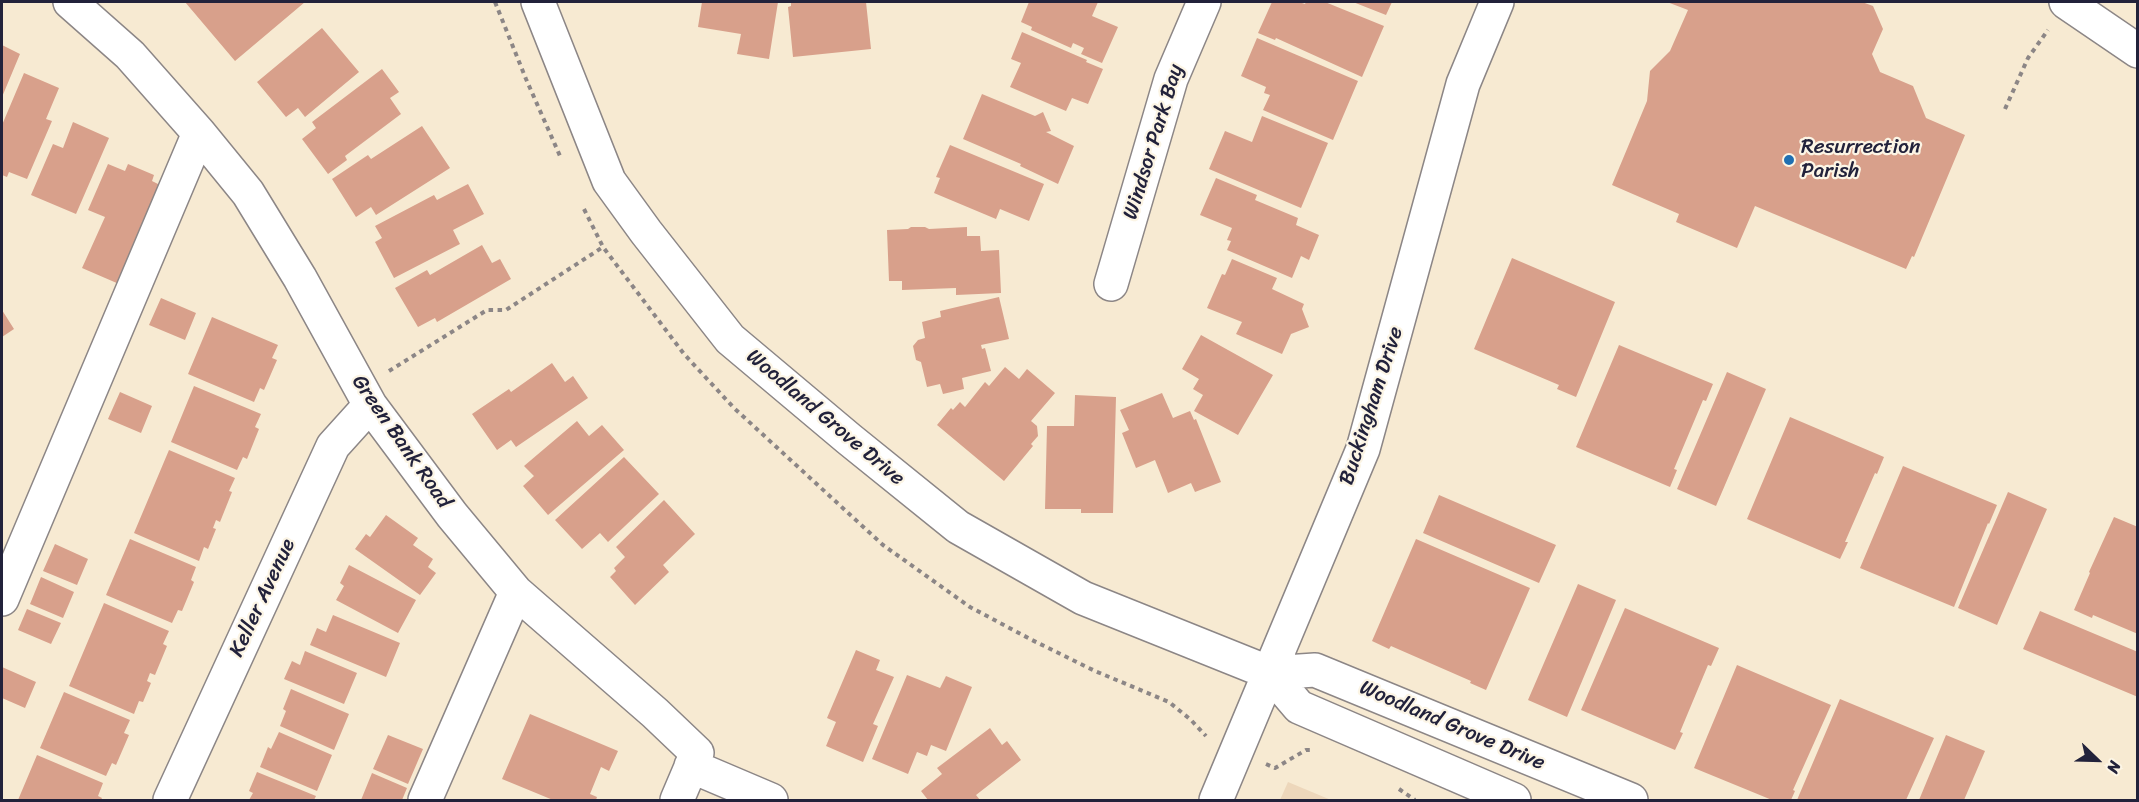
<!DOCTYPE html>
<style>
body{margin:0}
#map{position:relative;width:2139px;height:802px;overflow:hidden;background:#f7ead2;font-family:Sriracha,sans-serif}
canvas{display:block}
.frame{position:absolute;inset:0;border:3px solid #22223b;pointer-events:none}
.north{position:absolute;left:2067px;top:730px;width:60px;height:60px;-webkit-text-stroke:4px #fcf5e5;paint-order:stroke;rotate:113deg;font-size:16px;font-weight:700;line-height:24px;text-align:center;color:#22223b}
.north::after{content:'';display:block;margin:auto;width:21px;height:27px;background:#22223b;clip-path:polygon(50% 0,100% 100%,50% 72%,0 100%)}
</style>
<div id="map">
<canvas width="2139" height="802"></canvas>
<div class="frame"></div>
<div class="north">N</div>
</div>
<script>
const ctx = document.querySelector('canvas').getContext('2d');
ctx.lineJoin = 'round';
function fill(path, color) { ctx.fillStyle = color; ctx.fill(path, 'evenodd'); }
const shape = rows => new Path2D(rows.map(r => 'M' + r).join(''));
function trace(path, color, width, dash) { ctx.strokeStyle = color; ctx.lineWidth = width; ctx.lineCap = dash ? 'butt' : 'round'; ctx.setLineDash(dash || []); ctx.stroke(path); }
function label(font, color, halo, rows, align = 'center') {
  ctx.font = font + ' Sriracha,sans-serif'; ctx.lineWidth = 4.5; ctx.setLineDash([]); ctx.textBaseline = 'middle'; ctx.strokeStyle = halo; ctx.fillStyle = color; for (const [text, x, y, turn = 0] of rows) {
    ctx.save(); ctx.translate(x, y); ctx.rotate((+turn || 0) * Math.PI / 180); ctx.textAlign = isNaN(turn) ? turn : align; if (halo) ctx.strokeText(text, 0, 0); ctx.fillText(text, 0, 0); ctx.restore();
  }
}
const built = shape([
 [1288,782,1331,800,1280,800]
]);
const building = shape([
 [185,2,305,2,235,61],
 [702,2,778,2,769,59,737,54,741,34,698,27],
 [791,2,866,2,871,49,793,57,788,7,791,6],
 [1029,2,1098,2,1092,16,1118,27,1102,63,1081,54,1084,48,1073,43,1071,48,1031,30,1032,27,1021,22],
 [1272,2,1299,2,1305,4,1306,2,1325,2,1384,26,1362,77,1276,38,1275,40,1258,33],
 [1353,2,1392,2,1386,15],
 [1667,2,1862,2,1873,6,1883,29,1872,54,1880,72,1913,86,1926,118,1965,135,1914,257,1912,256,1906,269,1755,206,1737,248,1676,222,1679,214,1612,185,1647,101,1650,71,1670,51,1688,10],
 [322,28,359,72,305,117,298,108,286,117,257,82],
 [1022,32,1087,60,1086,62,1103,69,1088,104,1072,98,1066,111,1010,87,1021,63,1011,59],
 [1257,38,1358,81,1333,140,1263,110,1270,95,1264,93,1266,87,1241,76],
 [2,45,20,54,2,97],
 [382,69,399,92,390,98,401,114,345,156,347,160,328,174,302,139,316,128,312,122],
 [24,73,59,88,46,119,52,121,27,179,9,172,7,177,2,175,2,125],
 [982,94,1035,116,1043,112,1051,131,1046,132,1074,146,1058,184,1020,166,1021,164,963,139],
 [1262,116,1328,143,1301,208,1209,169,1225,131,1252,142],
 [73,122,109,138,76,214,31,195,53,144,63,148],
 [422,126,450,168,376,215,371,207,356,217,332,179,368,155,371,159],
 [950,145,1044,184,1029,221,1000,209,996,219,934,193,940,178,936,177],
 [108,164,125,171,128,164,154,175,152,181,162,186,119,284,82,268,105,217,88,210],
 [1216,178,1257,195,1255,200,1298,218,1296,225,1319,235,1309,260,1301,256,1292,278,1227,250,1231,241,1227,240,1232,228,1200,215],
 [468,184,484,214,453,230,460,244,394,278,375,242,382,238,375,226,434,195,437,200],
 [911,227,925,227,929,229,967,227,967,236,980,236,981,251,999,250,1001,293,956,295,956,288,902,290,902,281,889,281,887,230,908,229],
 [482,245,492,263,500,259,511,279,437,322,435,318,418,327,395,288,427,270,430,275],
 [1512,258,1615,302,1576,397,1557,389,1559,385,1474,349],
 [1232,259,1277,278,1272,289,1304,304,1302,309,1309,327,1291,334,1282,354,1236,334,1242,322,1207,308,1222,274,1225,275],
 [999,297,1009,339,981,345,982,349,985,348,991,371,962,378,964,389,943,394,940,384,927,387,921,362,916,360,913,346,918,340,925,338,922,322,941,317,940,311],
 [161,298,196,313,185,340,149,325],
 [2,310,14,329,2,337],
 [212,317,278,345,272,358,277,360,264,390,260,388,254,402,188,374],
 [1201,335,1273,375,1238,435,1194,411,1203,395,1193,389,1199,379,1182,369],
 [1619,345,1713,384,1706,401,1703,400,1674,469,1677,470,1670,487,1576,447],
 [552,363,565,382,573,376,588,398,516,447,511,440,497,450,472,414,509,389,511,392],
 [1005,367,1019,379,1027,369,1055,393,1031,421,1037,426,1038,436,1031,444,1033,446,1004,481,937,425,951,408,953,410,960,402,965,407,985,382,989,386],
 [1727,372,1766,389,1716,506,1677,489],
 [194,386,261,414,255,427,259,429,247,459,243,457,237,470,171,442],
 [120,392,152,406,141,433,108,419],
 [1162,393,1173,418,1190,411,1194,420,1196,419,1221,482,1195,492,1191,483,1168,493,1155,460,1136,468,1122,433,1129,430,1120,410],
 [1075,395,1116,397,1113,513,1081,513,1081,509,1045,509,1047,426,1074,426],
 [1790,417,1884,457,1877,474,1875,473,1845,542,1848,542,1840,559,1747,519],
 [577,421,589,436,602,425,624,450,548,515,523,486,534,476,524,466],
 [169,450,235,478,229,491,232,492,220,522,216,520,213,528,216,529,208,549,204,547,199,561,134,533],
 [624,457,659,494,608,542,600,533,582,549,555,520],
 [1903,466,1997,505,1989,524,1988,523,1954,607,1860,568],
 [2008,492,2047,509,1997,625,1958,608],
 [1439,495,1556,545,1539,583,1423,533],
 [664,500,695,534,663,565,669,572,635,605,610,577,616,571,614,568,625,557,616,547],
 [386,515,418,538,413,545,433,559,428,567,436,573,420,595,355,549,366,534,370,537],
 [2114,517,2138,527,2138,634,2093,615,2092,618,2074,610,2090,573,2089,572],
 [130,539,196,567,191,580,194,582,182,611,178,610,172,623,106,595],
 [1416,539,1530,588,1486,690,1470,683,1471,681,1391,646,1389,649,1372,641],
 [55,544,88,559,77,585,43,571],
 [349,565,416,600,398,633,336,600,344,586,340,583],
 [41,577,74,592,63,618,30,604],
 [1578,584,1616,600,1567,717,1528,700],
 [104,603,169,631,163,644,167,646,155,675,150,673,147,681,151,683,143,702,139,701,134,714,69,686],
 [1625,608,1719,648,1711,666,1708,665,1680,732,1683,733,1675,750,1581,710],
 [27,609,61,623,51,644,18,630],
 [2040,611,2138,652,2138,697,2023,649],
 [333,615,400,643,386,677,310,645,317,628,326,632],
 [856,650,880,660,876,670,894,677,873,724,878,726,863,762,826,746,836,722,827,718],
 [305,651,357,673,344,704,284,679,292,661,300,665],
 [1737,665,1831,705,1793,790,1795,791,1791,800,1772,800,1694,768],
 [2,667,36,682,25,708,2,698],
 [907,675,940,688,946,676,972,687,946,751,931,745,927,756,917,752,908,774,872,759],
 [291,689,349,714,334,750,280,726,286,711,283,709],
 [64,692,130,720,124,733,129,735,116,765,112,763,106,776,40,748],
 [1840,699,1934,738,1906,800,1797,800],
 [530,714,618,751,609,771,601,767,590,794,597,797,596,800,553,800,502,779],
 [990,728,1002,745,1007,741,1021,760,976,795,980,800,928,800,921,791,942,774,937,768],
 [279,732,332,755,317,791,260,767,268,747,271,749],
 [388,735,423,749,408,784,373,769],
 [1946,735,1985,751,1964,800,1919,800],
 [37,755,103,783,98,796,102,798,101,800,18,800],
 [257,772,316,796,314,800,249,800,253,793,249,791],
 [372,773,407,788,402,800,361,800]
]);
const path = shape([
 [495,2,526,79,560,156],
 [2005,109,2028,58,2048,30],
 [584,209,603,247,684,354,734,408,883,545,970,607,1032,640,1095,671,1169,702,1191,720,1206,736],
 [389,371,487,310,506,310,603,247],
 [1266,764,1275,768,1306,750,1310,750],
 [1399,789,1415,800]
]);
const minor = shape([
 [70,2,130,55,199,133,248,193,300,278,370,405,452,515,516,592,655,713,697,753,677,800],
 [538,2,609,181,646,232,730,339,849,439,958,527,1083,598,1270,673,1315,670,1631,800],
 [2066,2,2138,51],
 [1111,284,1171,79,1204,2],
 [2,599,199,133],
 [1270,673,1299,707,1514,800],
 [691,766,771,800],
 [170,800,333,446,370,405],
 [425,800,516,592],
 [1216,800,1363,449,1463,84,1497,2]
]);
const markers = [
 [1789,160,6,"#1f6fb2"]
];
const streetNames = [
 ["Windsor Park Bay",1154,142,-73],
 ["Buckingham Drive",1372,406,-72],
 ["Woodland Grove Drive",825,418,40],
 ["Green Bank Road",401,442,55],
 ["Keller Avenue",263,598,-65],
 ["Woodland Grove Drive",1452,726,23]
];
const poiNames = [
 ["Resurrection",1801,148],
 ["Parish",1801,172]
];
fill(built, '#edd7bb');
fill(building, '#d8a08b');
trace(minor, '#8c8686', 36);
trace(path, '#8c8686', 4, [4.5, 4.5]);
trace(minor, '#fff', 33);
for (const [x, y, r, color] of markers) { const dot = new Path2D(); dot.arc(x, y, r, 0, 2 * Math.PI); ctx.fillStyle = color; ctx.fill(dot); trace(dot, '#fcf5e5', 2); }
label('21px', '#22223b', '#fcf5e5', streetNames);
label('21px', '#22223b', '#fcf5e5', poiNames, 'left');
</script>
